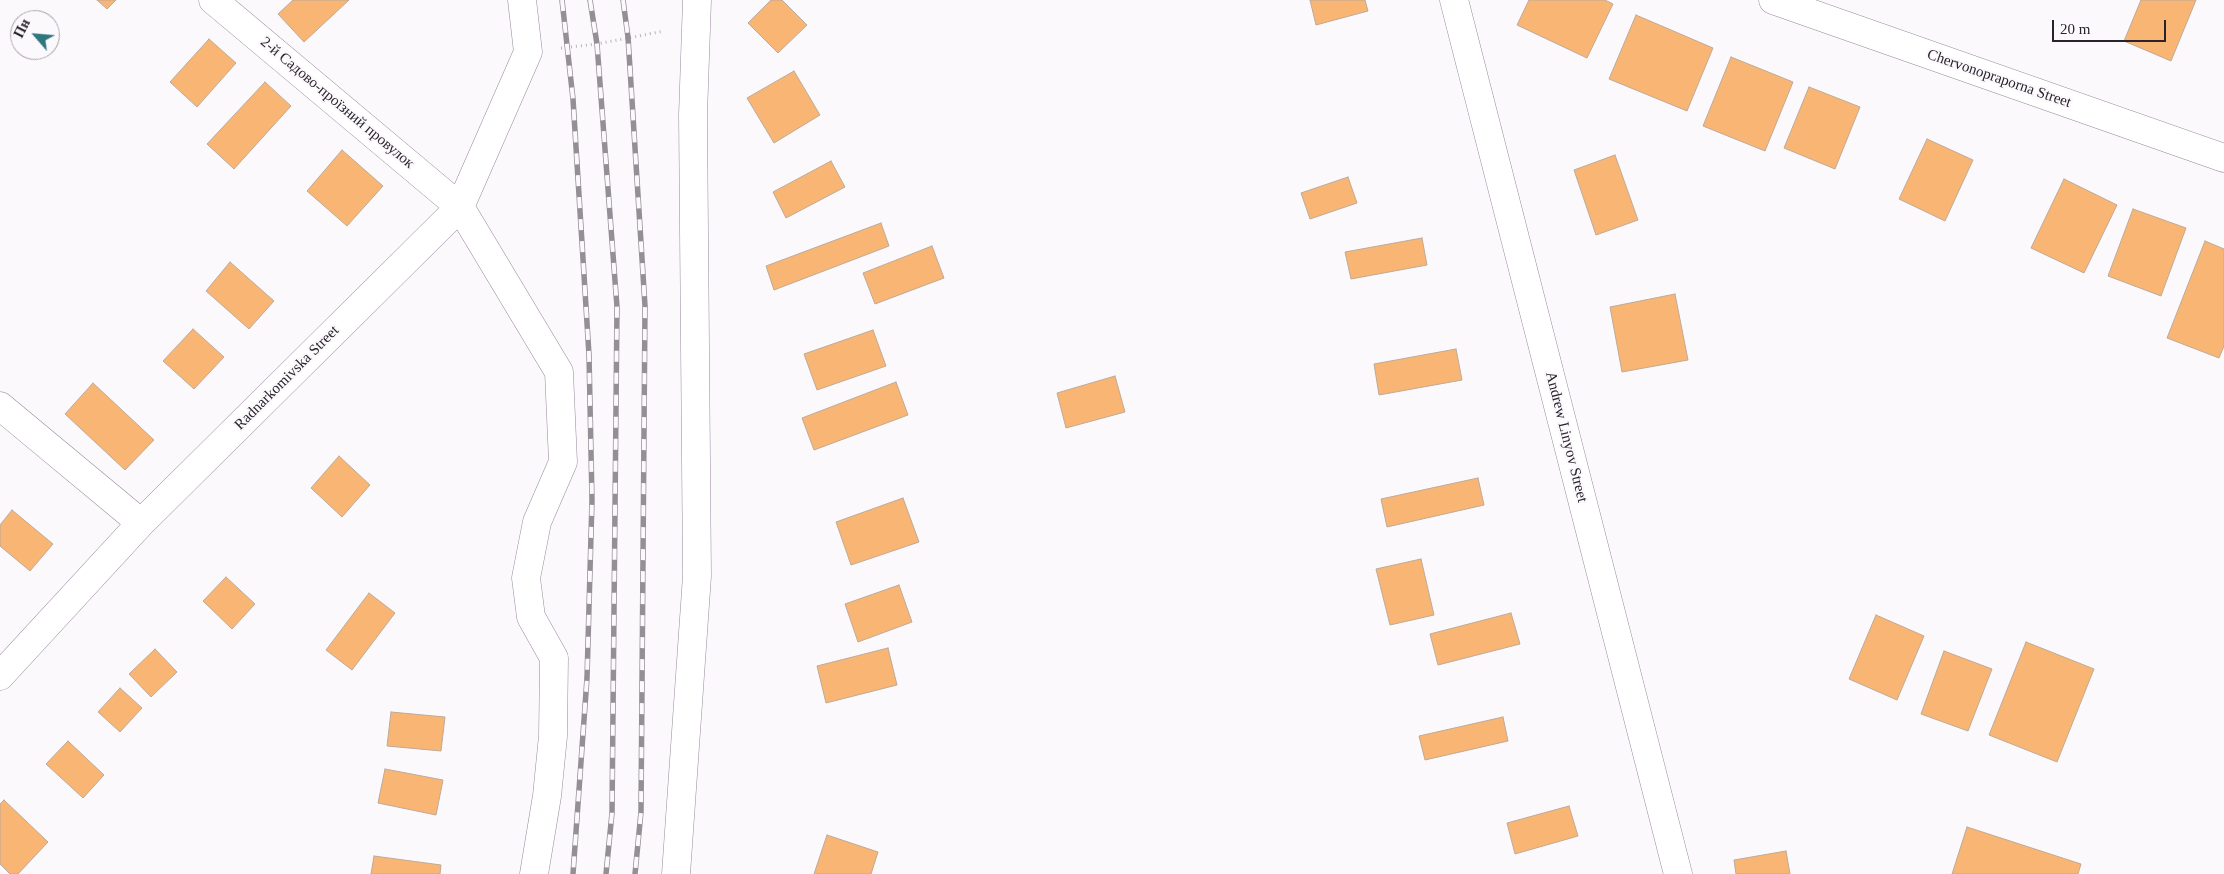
<!DOCTYPE html>
<meta charset="utf-8">
<style>
body{margin:0}
#map{position:relative;width:2224px;height:874px;overflow:hidden;background:#fcf9fd;font-family:"Times New Roman",serif}
canvas{display:block}
.north{position:absolute;left:10px;top:10px;width:50px;height:50px;box-sizing:border-box;background:#fcf9fd;border:1px solid #a8a3a9;border-radius:50%;rotate:297deg;font-size:14px;font-weight:700;line-height:20px;text-align:center;color:#29232b}
.north::after{content:'';display:block;margin:auto;width:18px;height:22px;background:#2e777f;clip-path:polygon(50% 0,100% 100%,50% 72%,0 100%)}
.scale{position:absolute;left:2052px;top:20px;width:114px;height:22px;box-sizing:border-box;border:2px solid #29232b;border-top:0;padding-left:6px;font-size:15px;line-height:18px;white-space:nowrap;color:#29232b;-webkit-text-stroke:4px #fcf9fd;paint-order:stroke}
</style>
<div id="map">
<canvas width="2224" height="874"></canvas>
<div class="north">Пн</div>
<div class="scale">20 m</div>
</div>
<script>
const ctx = document.querySelector('canvas').getContext('2d');
ctx.lineJoin = 'round';
function fill(path, color) { ctx.fillStyle = color; ctx.fill(path, 'evenodd'); }
const shape = rows => new Path2D(rows.map(r => 'M' + r).join(''));
function trace(path, color, width, dash) { ctx.strokeStyle = color; ctx.lineWidth = width; ctx.lineCap = dash ? 'butt' : 'round'; ctx.setLineDash(dash || []); ctx.stroke(path); }
function label(font, color, halo, rows, align = 'center') {
  ctx.font = font + ' "Times New Roman",serif'; ctx.lineWidth = 4.5; ctx.setLineDash([]); ctx.textBaseline = 'middle'; ctx.strokeStyle = halo; ctx.fillStyle = color; for (const [text, x, y, turn = 0] of rows) {
    ctx.save(); ctx.translate(x, y); ctx.rotate((+turn || 0) * Math.PI / 180); ctx.textAlign = isNaN(turn) ? turn : align; if (halo) ctx.strokeText(text, 0, 0); ctx.fillText(text, 0, 0); ctx.restore();
  }
}
const building = shape([
 [97,0,116,0,107,9,97,0],
 [293,0,349,0,304,42,278,14,293,0],
 [771,0,782,0,807,25,778,53,748,23,771,0],
 [1310,0,1365,0,1368,11,1316,25,1310,0],
 [1529,0,1605,0,1613,4,1587,58,1517,25,1529,0],
 [2141,0,2196,0,2171,61,2124,41,2141,0],
 [1636,15,1713,48,1687,111,1609,79,1636,15],
 [209,39,236,63,197,107,170,82,209,39],
 [1731,57,1793,82,1765,151,1703,126,1731,57],
 [794,71,820,115,774,143,747,98,794,71],
 [265,82,291,106,234,169,207,144,265,82],
 [1809,87,1860,107,1835,169,1784,148,1809,87],
 [1927,139,1973,160,1945,221,1899,199,1927,139],
 [342,150,383,186,347,226,307,191,342,150],
 [1615,155,1638,220,1596,235,1574,170,1615,155],
 [831,161,845,187,786,218,773,192,831,161],
 [1348,177,1357,203,1310,219,1301,193,1348,177],
 [2064,179,2117,205,2084,273,2031,248,2064,179],
 [2133,209,2186,228,2161,296,2108,276,2133,209],
 [881,223,889,246,774,290,766,266,881,223],
 [1422,238,1427,265,1351,279,1345,252,1422,238],
 [2205,241,2224,249,2224,346,2219,358,2167,338,2205,241],
 [932,246,944,278,875,304,863,273,932,246],
 [230,262,274,301,249,329,206,291,230,262],
 [1675,294,1688,360,1622,372,1610,307,1675,294],
 [193,329,224,357,194,389,163,361,193,329],
 [873,330,886,366,817,390,804,354,873,330],
 [1456,349,1462,380,1379,395,1374,364,1456,349],
 [1115,376,1125,412,1066,428,1057,393,1115,376],
 [896,382,908,415,814,450,802,418,896,382],
 [93,383,154,440,125,470,65,414,93,383],
 [339,456,370,485,342,517,311,488,339,456],
 [1478,478,1484,505,1387,527,1381,499,1478,478],
 [903,498,919,542,851,565,836,522,903,498],
 [12,510,53,544,30,571,0,546,0,525,12,510],
 [1421,559,1434,615,1390,625,1376,569,1421,559],
 [226,577,255,604,232,629,203,601,226,577],
 [899,585,912,622,858,642,845,604,899,585],
 [369,593,395,613,352,670,326,650,369,593],
 [1511,613,1520,644,1438,665,1430,634,1511,613],
 [1876,615,1924,636,1897,700,1849,679,1876,615],
 [2026,642,2094,669,2057,762,1989,735,2026,642],
 [888,648,897,685,826,703,817,666,888,648],
 [155,649,177,672,151,697,129,674,155,649],
 [1944,651,1992,669,1968,731,1921,714,1944,651],
 [120,688,142,708,120,732,98,712,120,688],
 [391,712,445,717,441,751,387,746,391,712],
 [1503,717,1508,741,1425,760,1419,736,1503,717],
 [68,741,104,775,83,798,46,764,68,741],
 [385,769,443,780,436,815,378,803,385,769],
 [4,800,48,842,18,874,10,874,0,864,0,804,4,800],
 [1569,806,1578,836,1515,854,1507,823,1569,806],
 [1967,827,2081,864,2078,874,1952,874,1967,827],
 [827,835,878,852,871,874,814,874,827,835],
 [1786,851,1790,874,1736,874,1734,860,1786,851],
 [374,856,441,865,440,874,371,874,374,856]
]);
const path = shape([
 [561,48,597,44,664,31]
]);
const street = shape([
 [213,0,460,207,559,372,563,462,537,522,526,578,531,617,554,658,553,736,547,796,534,874],
 [1773,0,2224,158],
 [0,406,141,523],
 [0,676,141,523,460,207,528,52,522,0],
 [676,874,697,576,693,115,697,0]
]);
const secondary = shape([
 [1454,0,1678,874]
]);
const rail = shape([
 [562,0,573,99,589,355,592,500,587,678,573,874],
 [590,0,597,44,617,307,612,813,606,874],
 [623,0,628,37,645,306,641,812,635,874]
]);
const streetNames = [
 ["Chervonopraporna Street",1999,79,19],
 ["2-й Садово-проїзний провулок",337,103,40],
 ["Radnarkomivska Street",287,378,-45],
 ["Andrew Linyov Street",1566,437,76]
];
fill(building, '#f9b573');
trace(building, '#bdaa98', 1);
trace(street, '#97899c', 29);
trace(secondary, '#97899c', 29);
trace(path, '#b8b4ba', 3, [1, 4]);
trace(street, '#fff', 28);
trace(secondary, '#fff', 28);
trace(rail, '#948f95', 5.5);
trace(rail, '#fcf9fd', 4, [11]);
label('15px', '#29232b', '#fcf9fd', streetNames);
</script>
